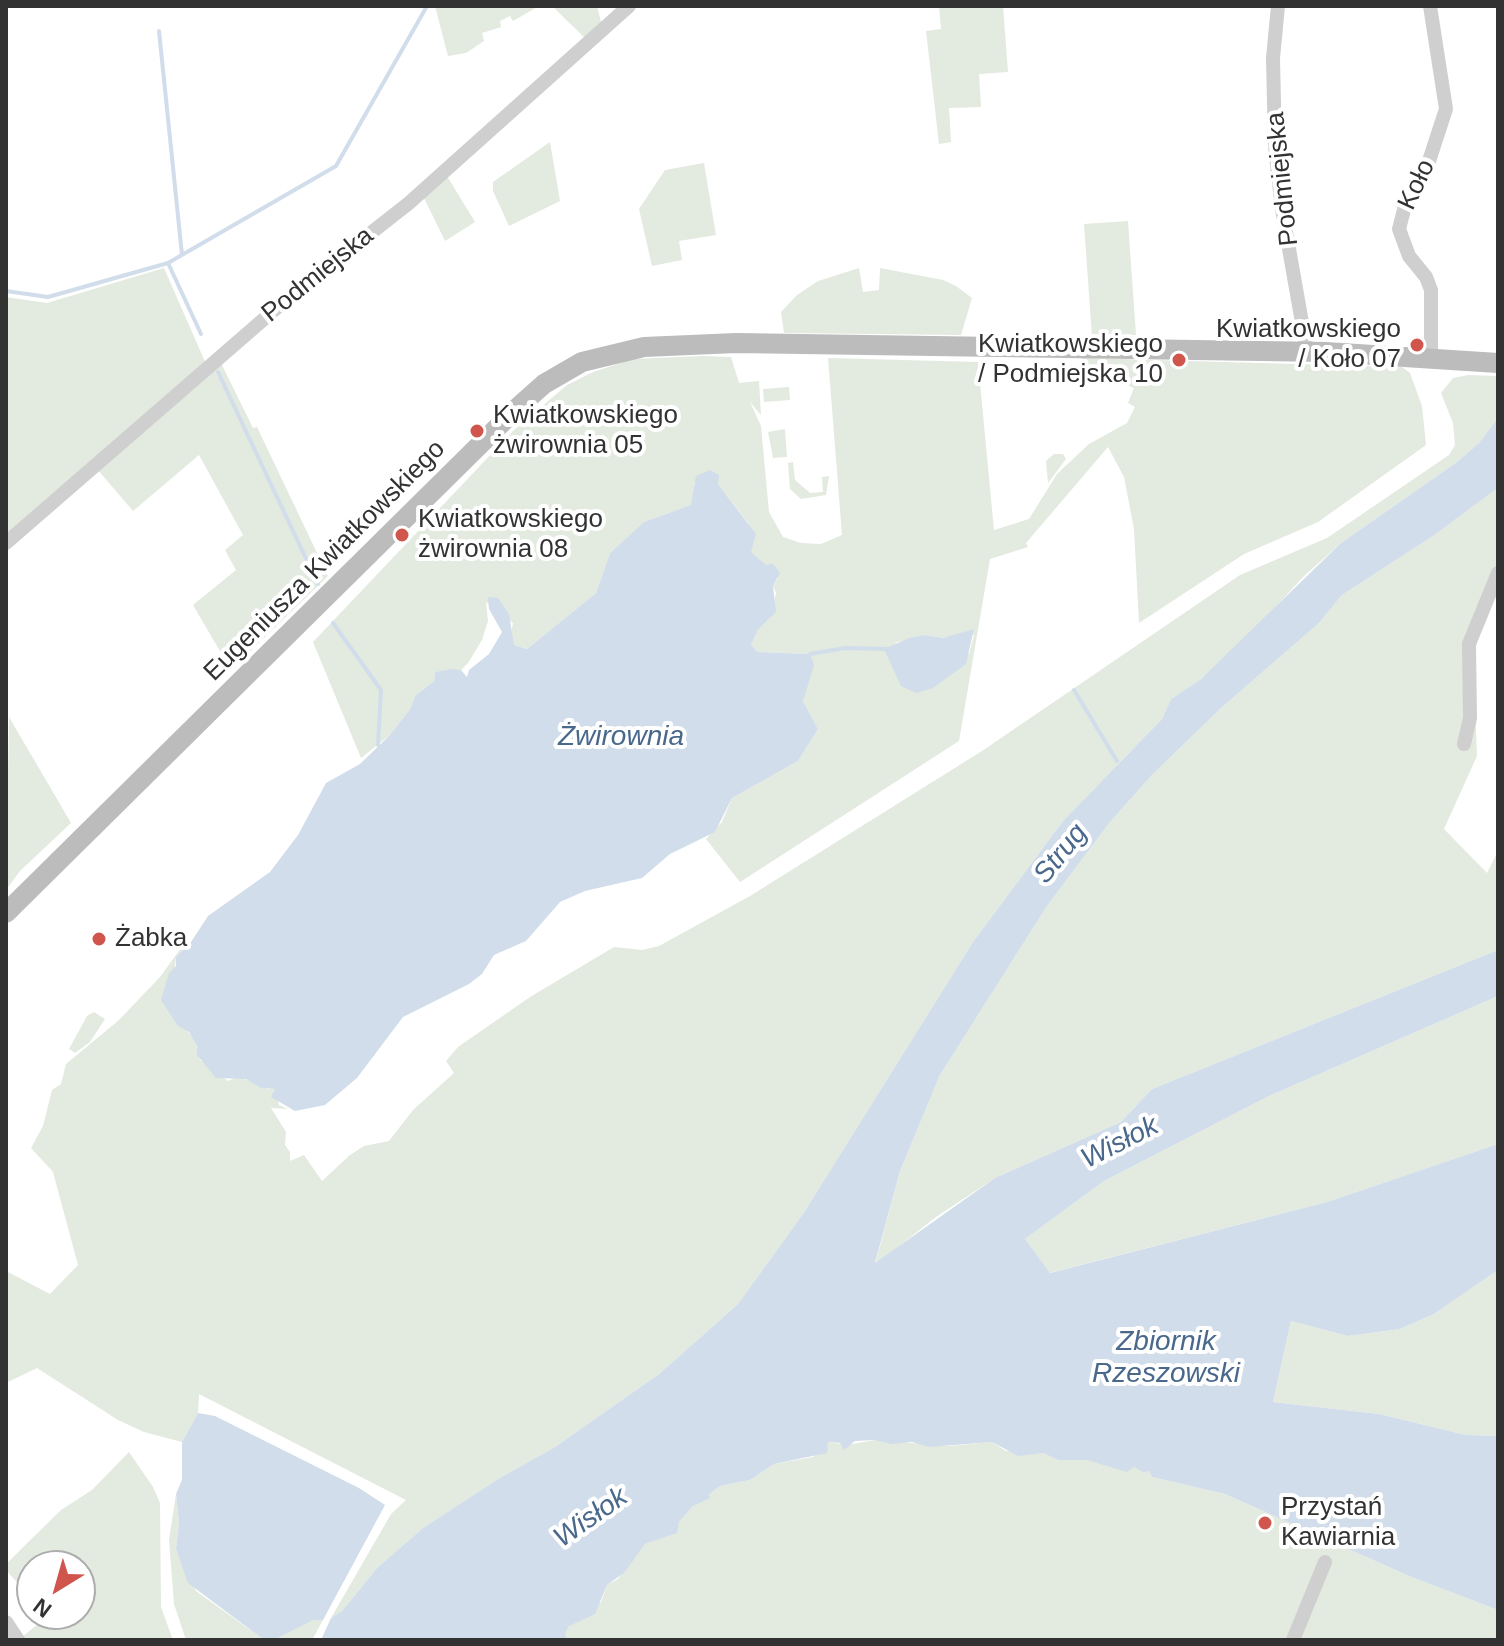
<!DOCTYPE html>
<meta charset="utf-8">
<style>
body{margin:0}
#map{position:relative;width:1504px;height:1646px;overflow:hidden;background:#fff;font-family:Helvetica,sans-serif}
canvas{display:block}
.frame{position:absolute;inset:0;border:8px solid #323232;pointer-events:none}
.north{position:absolute;left:16px;top:1550px;width:80px;height:80px;box-sizing:border-box;background:#fff;border:2px solid #adadad;border-radius:50%;rotate:217deg;font-size:22px;font-weight:700;line-height:32px;text-align:center;color:#323232}
.north::after{content:'';display:block;margin:auto;width:28px;height:36px;background:#d0554d;clip-path:polygon(50% 0,100% 100%,50% 72%,0 100%)}
</style>
<div id="map">
<canvas width="1504" height="1646"></canvas>
<div class="frame"></div>
<div class="north">N</div>
</div>
<script>
const ctx = document.querySelector('canvas').getContext('2d');
ctx.lineJoin = 'round';
function fill(path, color) { ctx.fillStyle = color; ctx.fill(path, 'evenodd'); }
const shape = rows => new Path2D(rows.map(r => 'M' + r).join(''));
function trace(path, color, width, dash) { ctx.strokeStyle = color; ctx.lineWidth = width; ctx.lineCap = dash ? 'butt' : 'round'; ctx.setLineDash(dash || []); ctx.stroke(path); }
function label(font, color, halo, rows, align = 'center') {
  ctx.font = font + ' Helvetica,sans-serif'; ctx.lineWidth = 8; ctx.setLineDash([]); ctx.textBaseline = 'middle'; ctx.strokeStyle = halo; ctx.fillStyle = color; for (const [text, x, y, turn = 0] of rows) {
    ctx.save(); ctx.translate(x, y); ctx.rotate((+turn || 0) * Math.PI / 180); ctx.textAlign = isNaN(turn) ? turn : align; if (halo) ctx.strokeText(text, 0, 0); ctx.fillText(text, 0, 0); ctx.restore();
  }
}
const green = shape([
 [435,6,539,6,513,21,510,16,500,21,501,27,482,33,484,41,466,53,448,56],
 [552,6,597,6,602,26,587,40],
 [939,6,1003,6,1008,72,979,74,981,107,949,108,951,142,939,144,926,31,941,29],
 [550,142,560,201,509,226,493,191,493,182],
 [704,163,716,235,679,241,682,260,652,266,639,209,665,170],
 [447,176,475,222,445,241,423,196],
 [1128,221,1136,335,1092,337,1084,224],
 [164,268,206,364,6,538,6,297,47,303],
 [859,268,863,292,879,290,880,268,943,280,956,286,972,298,961,335,784,333,781,312,797,295,818,281],
 [702,356,731,357,739,383,759,381,761,415,750,402,761,426,769,512,783,537,801,543,821,544,842,535,828,358,978,362,994,530,1029,519,1057,474,1089,444,1127,423,1135,407,1128,403,1134,388,1079,363,1082,358,1402,367,1410,373,1422,406,1426,445,1318,522,1244,554,1139,623,1134,529,1124,477,1108,447,1026,543,1028,547,990,559,959,741,740,882,706,839,722,822,732,798,798,761,818,729,803,701,810,654,758,652,751,645,758,630,771,617,776,593,773,586,778,578,751,552,749,524,718,484,694,483,696,493,692,505,644,522,610,553,596,593,527,649,514,645,510,638,513,623,486,602,488,621,482,640,468,663,461,670,435,672,434,681,415,696,410,709,390,735,361,758,313,642,513,431,567,385,593,372,633,359],
 [961,634,974,635,969,654,894,643,926,635,943,638],
 [221,363,253,428,257,427,328,576,231,670,193,605,236,570,225,550,243,535,199,455,133,511,97,469],
 [1468,375,1498,376,1498,418,1479,443,1457,462,1341,543,1303,577,1260,624,1201,679,1171,699,1162,719,1063,821,973,942,803,1214,738,1304,659,1374,555,1447,498,1479,423,1528,377,1568,343,1610,331,1618,391,1514,406,1500,199,1394,198,1413,182,1442,144,1432,118,1420,37,1368,6,1383,6,1271,50,1294,78,1265,53,1172,31,1148,43,1126,52,1090,61,1084,66,1064,119,1020,160,977,181,948,183,951,176,957,170,1012,195,1040,200,1060,228,1081,237,1077,258,1083,267,1089,275,1089,279,1105,288,1109,271,1108,286,1132,285,1145,290,1152,290,1161,304,1155,322,1181,350,1155,364,1146,389,1141,413,1110,454,1073,446,1061,458,1047,530,997,614,947,642,950,659,946,750,896,982,751,1240,575,1327,538,1449,455,1455,445,1453,423,1441,393,1453,378],
 [789,387,790,400,764,402,763,389],
 [785,429,787,457,773,458,768,432],
 [1054,454,1063,454,1066,459,1048,483,1046,461],
 [793,462,795,480,810,493,823,492,822,477,829,476,826,495,801,499,790,489,788,463],
 [1498,488,1498,581,1473,654,1477,756,1444,829,1487,873,1498,851,1498,950,1152,1089,1121,1122,995,1178,936,1217,875,1265,900,1171,940,1075,1047,906,1110,822,1151,776,1220,709,1319,623,1342,595,1433,536],
 [9,717,71,823,20,871,6,890],
 [1498,996,1498,1144,1327,1202,1049,1273,1025,1239,1104,1181,1269,1096],
 [94,1012,105,1019,90,1042,75,1053,69,1049,87,1016],
 [1498,1270,1498,1436,1466,1435,1379,1414,1273,1402,1291,1321,1348,1336,1400,1329,1434,1314],
 [875,1440,949,1446,992,1442,1006,1451,1043,1453,1058,1460,1087,1460,1124,1469,1134,1467,1149,1470,1152,1477,1225,1494,1409,1576,1498,1610,1498,1640,567,1640,564,1634,569,1626,601,1602,607,1585,618,1579,645,1544,676,1533,679,1522,693,1506,709,1498,708,1494,720,1486,750,1480,774,1464,813,1457,828,1442,847,1445],
 [129,1452,153,1487,160,1503,161,1607,173,1640,25,1640,23,1636,47,1617,45,1614,80,1614,80,1566,32,1566,32,1599,6,1570,6,1564,61,1510,92,1490],
 [176,1494,179,1523,176,1549,196,1591,264,1640,186,1640,174,1604,169,1540],
 [313,1619,323,1620,312,1640,274,1640]
]);
const water = shape([
 [1498,418,1498,488,1433,536,1342,595,1319,623,1220,709,1151,776,1110,822,1047,906,940,1075,900,1171,875,1263,995,1178,1121,1122,1152,1089,1498,950,1498,996,1269,1096,1104,1181,1025,1239,1050,1273,1327,1202,1498,1144,1498,1270,1434,1314,1400,1329,1348,1336,1291,1321,1273,1402,1379,1414,1466,1435,1498,1436,1498,1610,1409,1576,1225,1494,1152,1477,1149,1471,1143,1472,1134,1467,1127,1472,1087,1460,1058,1460,1043,1453,1018,1456,992,1442,929,1447,912,1442,892,1444,874,1440,855,1441,844,1450,840,1443,828,1442,827,1453,774,1464,750,1480,720,1486,709,1494,710,1498,693,1506,679,1522,677,1533,645,1544,624,1573,607,1585,595,1614,569,1626,565,1634,567,1640,321,1640,331,1618,343,1610,377,1568,423,1528,498,1479,555,1447,659,1374,738,1304,803,1214,973,942,1063,821,1162,719,1171,699,1201,679,1341,543,1457,462,1479,443],
 [710,470,719,475,718,484,756,534,751,552,766,565,773,564,780,573,773,586,776,612,758,630,751,645,758,652,810,654,814,665,803,701,818,729,798,761,732,798,715,832,670,854,642,878,585,891,560,902,526,941,494,955,482,974,469,984,403,1017,357,1078,325,1105,295,1111,271,1097,275,1089,261,1088,246,1079,216,1078,197,1055,197,1046,189,1032,178,1026,161,1000,169,973,176,966,176,957,191,942,208,916,270,872,298,835,326,783,360,764,390,735,410,709,415,696,434,681,435,672,452,669,461,670,467,677,469,670,489,654,502,632,489,609,488,597,498,598,509,614,514,645,527,649,596,593,610,553,644,522,691,505,696,476],
 [974,629,966,664,933,688,916,693,901,686,884,649,909,638,926,635,943,638],
 [198,1413,215,1416,359,1488,385,1505,323,1620,313,1620,274,1640,264,1640,188,1583,176,1549,179,1523,176,1494,182,1480,182,1442]
]);
const stream = shape([
 [159,31,182,255],
 [6,291,48,297,168,263],
 [201,334,168,263,336,166,427,6],
 [218,372,318,584],
 [333,623,381,690,378,745],
 [810,654,845,648,887,649],
 [1074,690,1117,761]
]);
const street = shape([
 [1278,6,1273,58,1275,147,1282,209,1307,351],
 [1430,6,1446,109,1429,161,1405,206,1399,229,1409,256,1426,277,1431,290,1431,357],
 [6,543,287,299,409,203,629,6],
 [1464,744,1470,718,1469,644,1498,573],
 [6,1622,18,1640],
 [1293,1640,1325,1562]
]);
const secondary = shape([
 [6,913,516,409,544,384,582,362,644,347,736,343,1326,352,1498,363]
]);
const markers = [
 [1417,345,8,"#d0554d"],
 [1179,360,8,"#d0554d"],
 [477,431,8,"#d0554d"],
 [402,535,8,"#d0554d"],
 [99,939,8,"#d0554d"],
 [1265,1523,8,"#d0554d"]
];
const streetNames = [
 ["Podmiejska",1283,179,-96],
 ["Koło",1417,185,-65],
 ["Podmiejska",318,275,-39],
 ["Eugeniusza Kwiatkowskiego",325,561,-45]
];
const poiNames = [
 ["Kwiatkowskiego",1401,330,"right"],
 ["/ Koło 07",1401,360,"right"],
 ["Kwiatkowskiego",1163,345,"right"],
 ["/ Podmiejska 10",1163,375,"right"],
 ["Kwiatkowskiego",493,416],
 ["żwirownia 05",493,446],
 ["Kwiatkowskiego",418,520],
 ["żwirownia 08",418,550],
 ["Żabka",115,939],
 ["Przystań",1281,1508],
 ["Kawiarnia",1281,1538]
];
const waterNames = [
 ["Żwirownia",621,737],
 ["Strug",1061,854,-51],
 ["Wisłok",1120,1143,-27],
 ["Zbiornik",1166,1342],
 ["Rzeszowski",1166,1374],
 ["Wisłok",591,1518,-35]
];
fill(green, '#e3eadf');
fill(water, '#d1ddea');
trace(stream, '#d1ddea', 4);
trace(street, '#cfcfcf', 14);
trace(secondary, '#bcbcbc', 20);
for (const [x, y, r, color] of markers) { const dot = new Path2D(); dot.arc(x, y, r, 0, 2 * Math.PI); ctx.fillStyle = color; ctx.fill(dot); trace(dot, '#fff', 3); }
label('26px', '#323232', '#fff', streetNames);
label('26px', '#323232', '#fff', poiNames, 'left');
label('italic 28px', '#49688b', '#fff', waterNames);
</script>
